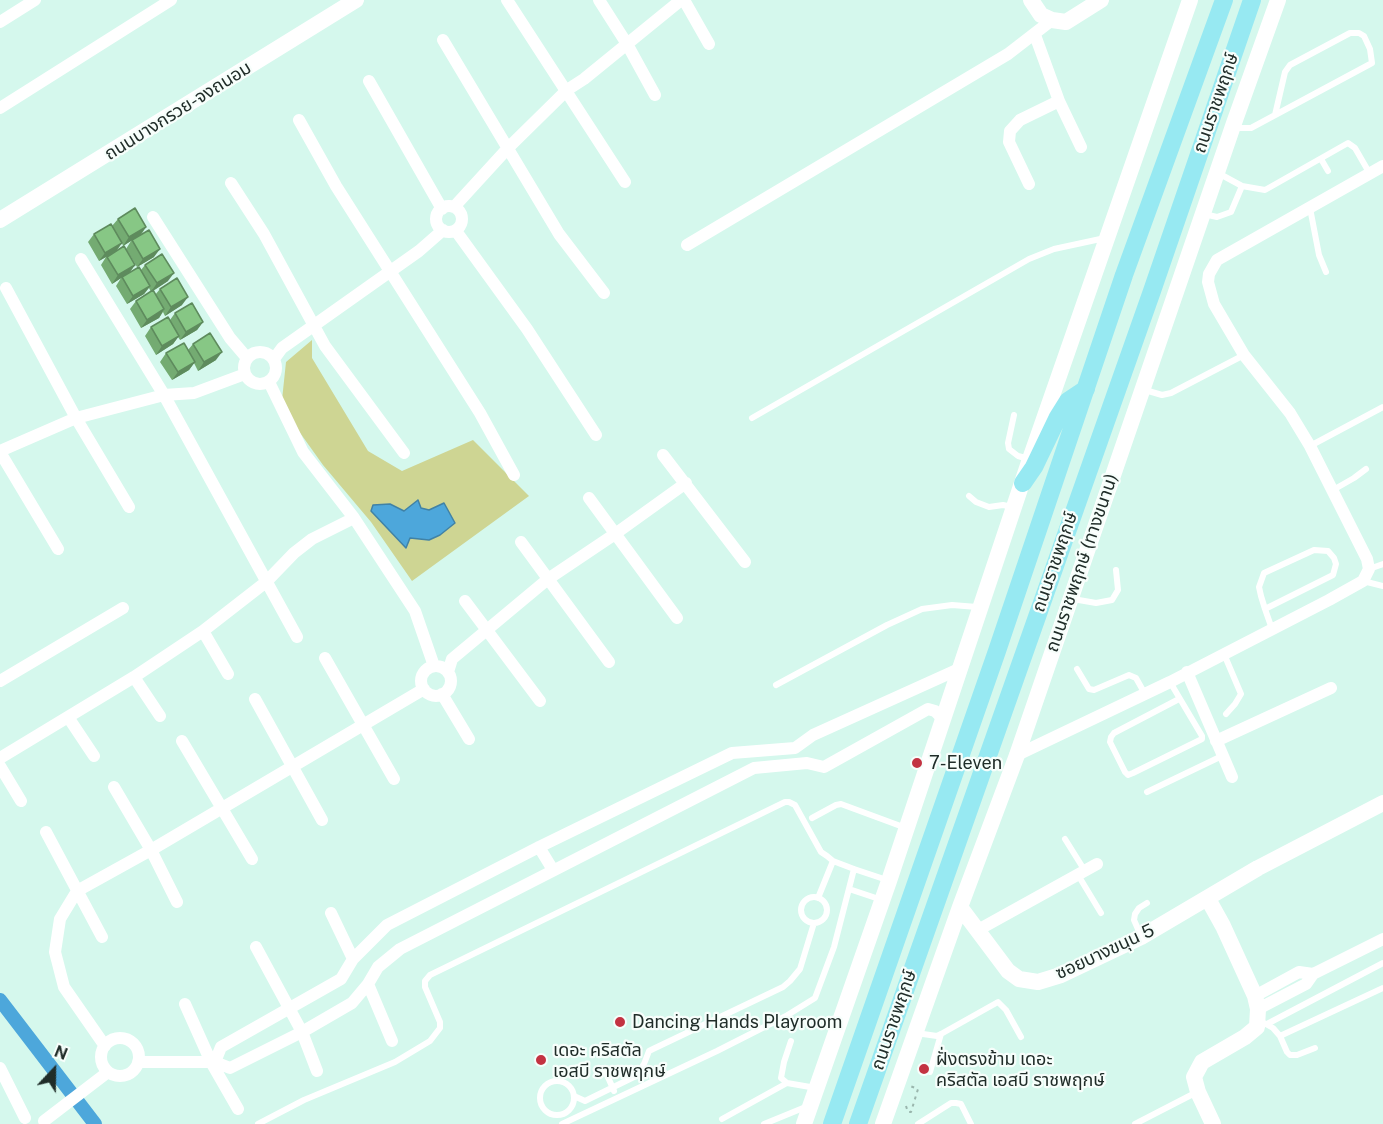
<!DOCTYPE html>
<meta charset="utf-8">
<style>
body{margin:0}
#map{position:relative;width:1383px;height:1124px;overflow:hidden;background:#d5f8ed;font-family:"Public Sans",sans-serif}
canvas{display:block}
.north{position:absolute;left:24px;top:1040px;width:60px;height:60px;-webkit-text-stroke:4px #f7fefb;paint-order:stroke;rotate:22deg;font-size:16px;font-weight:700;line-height:24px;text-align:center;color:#202d29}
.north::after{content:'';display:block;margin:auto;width:21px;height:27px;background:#202d29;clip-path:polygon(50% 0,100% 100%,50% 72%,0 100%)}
</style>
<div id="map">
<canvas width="1383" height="1124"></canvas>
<div class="north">N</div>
</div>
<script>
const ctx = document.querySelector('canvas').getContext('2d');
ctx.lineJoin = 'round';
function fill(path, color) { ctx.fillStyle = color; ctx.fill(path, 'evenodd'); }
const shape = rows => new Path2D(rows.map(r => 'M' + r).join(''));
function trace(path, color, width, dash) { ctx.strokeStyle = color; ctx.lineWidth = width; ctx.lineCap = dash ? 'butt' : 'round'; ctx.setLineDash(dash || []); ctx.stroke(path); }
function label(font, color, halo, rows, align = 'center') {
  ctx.font = font + ' "Public Sans","Noto Sans Thai",sans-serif'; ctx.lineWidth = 4.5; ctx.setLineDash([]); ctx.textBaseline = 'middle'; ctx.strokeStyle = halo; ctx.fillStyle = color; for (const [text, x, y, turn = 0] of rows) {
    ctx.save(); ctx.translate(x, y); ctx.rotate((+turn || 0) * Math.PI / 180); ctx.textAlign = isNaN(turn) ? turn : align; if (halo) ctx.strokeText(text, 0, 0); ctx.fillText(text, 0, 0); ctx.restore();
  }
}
const green = shape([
 [312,340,312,358,368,451,402,471,473,440,529,496,412,581,371,522,323,465,293,423,282,400,286,362]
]);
const water = shape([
 [418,500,421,508,429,510,444,503,455,523,440,535,429,540,410,538,406,548,371,511,373,505,390,504,404,511,418,500]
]);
const canal = shape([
 [0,1000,95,1124]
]);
const path = shape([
 [906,1106,908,1112,911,1112,918,1089,910,1086]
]);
const lane = shape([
 [1235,128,1251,128,1372,63,1370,49,1364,36,1359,33,1350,33,1290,65,1285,72,1275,115],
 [1321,159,1328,171],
 [1218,173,1242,186,1265,190,1348,143,1355,148,1370,174],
 [1310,208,1319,255,1326,272],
 [1204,214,1217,217,1231,212,1242,186],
 [1145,390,1162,395,1171,393,1244,355],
 [1014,415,1008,443,1009,449,1018,456,1029,459],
 [752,418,1029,259,1054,249,1105,238],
 [1310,446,1383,407],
 [1333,490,1354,478,1366,469],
 [969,496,976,502,989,507,1003,505,1012,507],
 [1369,569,1383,564],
 [1363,581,1383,586],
 [1073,599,1096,603,1112,600,1118,590,1116,570],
 [1265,609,1333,575,1336,564,1334,558,1328,551,1314,550,1264,573,1259,587,1261,596,1265,609,1272,629],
 [1224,654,1241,694,1235,704,1226,714],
 [1077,669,1089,689,1094,690,1129,675,1136,678,1145,694],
 [1170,682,1202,736,1202,739,1133,773,1128,775,1125,772,1110,742,1111,737,1114,733,1179,699],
 [776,685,887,625,922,609,952,605,977,607],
 [1147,792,1222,756],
 [812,818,836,805,841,804,906,828],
 [1065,839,1085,871],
 [1078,875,1101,913],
 [849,889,882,900],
 '801 910a13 13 0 1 1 26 0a13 13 0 1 1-26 0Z',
 [818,898,833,861],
 [1141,936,1134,920,1135,914,1139,908,1147,903],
 [1264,1023,1273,1028,1280,1036,1287,1052,1290,1055,1297,1055,1315,1048],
 [1267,1024,1383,963],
 [916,1033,937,1036,941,1034,998,1002,1006,1010,1021,1037],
 [1280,1036,1383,988],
 [791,1041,784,1062,781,1078,787,1083,816,1088],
 [604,1068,614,1091],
 [930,1072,941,1034],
 '540 1098a17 17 0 1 1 34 0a17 17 0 1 1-34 0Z',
 [574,1096,585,1101,636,1076,644,1064,649,1051,653,1049,783,987,790,981,800,969,814,923],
 [722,1119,787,1083],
 [258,1124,304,1100,395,1062,430,1041,440,1028,440,1022,425,987,425,981,430,975,785,802,789,802,795,805,821,852,827,856,833,861,854,869,887,880],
 [562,1124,717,1051,786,1016,815,998,834,947,854,869],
 [764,1124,808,1106],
 [918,1124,951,1103,956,1103,961,1104,971,1124],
 [1135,1124,1197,1092]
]);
const street = shape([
 [507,0,625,182],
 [599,0,627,44,655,95],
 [684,0,709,44],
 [0,22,35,0],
 [443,40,559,234,604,293],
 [369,81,442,209],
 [1059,101,1081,147],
 [0,108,171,0],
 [299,120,336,186,480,413,514,475],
 [231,183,264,234,325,346,404,453],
 [1029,184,1009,142,1010,131,1020,120,1059,101,1035,35],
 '436 219a13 13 0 1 1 26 0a13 13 0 1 1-26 0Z',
 [454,207,508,148,567,90,584,79,681,0],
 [153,217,230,338,247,358],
 [456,231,527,329,596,435],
 [687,245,1008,54,1052,20],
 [81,259,164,395,297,637],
 [6,288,76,418,129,507],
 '244 368a16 16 0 1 1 32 0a16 16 0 1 1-32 0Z',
 [274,359,282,348,419,251,443,230],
 [269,382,303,452,354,518,415,611,434,666],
 [0,451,76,418,164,395,194,393,245,374],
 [0,452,58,549],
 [663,455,745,562],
 [589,498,677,618],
 [521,542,609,662],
 [465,601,540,701],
 [203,631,228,674],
 [325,658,394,779],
 '421 681a15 15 0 1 1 30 0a15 15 0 1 1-30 0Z',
 [448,672,452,659,548,579,615,534,686,483],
 [1187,672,1232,777],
 [134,677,160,716],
 [0,681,123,608],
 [442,694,469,739],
 [255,699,322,820],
 [68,717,94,756],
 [182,741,252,859],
 [1216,741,1331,688],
 [1017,755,1170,682,1329,600,1363,581,1369,569,1367,559,1310,446,1290,413,1244,355,1214,304,1208,282,1209,274,1217,260,1383,166],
 [0,758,134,677,203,631,266,582,294,553,312,539,354,518],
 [0,766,21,801],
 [114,787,151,850,177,902],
 [46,832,102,937],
 [539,847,553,870],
 [331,913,353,959],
 [978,930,1097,864],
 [256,947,302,1032,317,1071],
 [368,984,392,1041],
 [1255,996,1299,972,1313,974],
 [185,1004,211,1062,238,1109],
 [1258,1009,1306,984,1313,974,1383,939],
 '101 1057a19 19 0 1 1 38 0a19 19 0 1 1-38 0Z',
 [105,1046,64,987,55,952,60,919,77,891,151,850,424,689],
 [138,1062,215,1062,230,1068,302,1032,352,1003,368,984,378,967,400,949,754,768,807,763,824,767,928,709,935,711,943,719],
 [215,1062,221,1047,341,979,353,959,387,925,539,847,732,753,795,748,813,735,959,669],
 [0,1068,25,1118],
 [44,1121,108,1072]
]);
const secondary = shape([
 [1031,0,1041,15,1052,20,1066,22,1101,0],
 [0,220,356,0],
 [1208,899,1223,926,1255,996,1258,1009,1257,1027,1245,1037,1202,1062,1194,1077,1198,1092,1213,1124],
 [960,907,1008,971,1019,979,1038,982,1061,975,1141,937,1258,868,1383,803],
 [804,1124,889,881,1030,459,1190,0],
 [883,1124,960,907,1017,755,1234,123,1278,0]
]);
const primary = shape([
 [1023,483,1034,467,1058,417,1068,401,1086,389],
 [832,1124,997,651,1124,275,1224,0],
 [858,1124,1152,291,1252,0]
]);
const wall = shape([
 [118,219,146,227,141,235,154,257,137,267,126,249,131,241,123,246,122,243,117,250,135,265,130,272,141,270,145,265,168,281,153,291,155,295,160,289,182,305,165,316,163,312,159,318,141,328,130,309,136,301,151,292,149,288,144,294,127,304,116,286,121,278,112,284,101,265,106,257,99,261,88,242,94,234,112,226],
 [175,313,203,322,197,330,180,340,178,337,173,344,156,355,145,336,151,327,170,320],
 [193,344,216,360,198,371,194,363,189,370,172,380,160,362,166,353,188,350]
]);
const shadedWall = shape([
 [146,227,140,235,123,246,129,237],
 [122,243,116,251,99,261,105,253],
 [160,249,154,257,137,267,143,259],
 [135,265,129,273,112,284,118,275],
 [174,273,168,281,151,292,157,283],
 [150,286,144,294,127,304,133,296],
 [188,297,182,305,165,316,171,307],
 [164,309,159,318,141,328,147,320],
 [203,322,197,330,180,340,186,332],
 [179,336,173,344,156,355,162,346],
 [222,352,216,360,198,371,204,362],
 [195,362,189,370,172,380,178,372]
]);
const building = shape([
 [135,208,146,227,129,237,118,219,135,208],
 [111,224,122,243,105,253,94,234,111,224],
 [149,230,160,249,143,259,132,240,149,230],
 [124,246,135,265,118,275,107,257,124,246],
 [162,254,174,273,157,283,145,265,162,254],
 [139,267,150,286,133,296,122,277,139,267],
 [177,278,188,297,171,307,160,289,177,278],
 [153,290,164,309,147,320,136,301,153,290],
 [192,303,203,322,186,332,175,313,192,303],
 [168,317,179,336,162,346,151,327,168,317],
 [210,333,222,352,204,362,193,344,210,333],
 [184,343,195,362,178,372,166,353,184,343]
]);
const markers = [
 [917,763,6,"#c33342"],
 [620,1022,6,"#c33342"],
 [541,1060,6,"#c33342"],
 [924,1069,6,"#c33342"]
];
const streetNames = [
 ["ถนนราชพฤกษ์",1216,103,-71],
 ["ถนนบางกรวย-จงถนอม",178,111,-32],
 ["ถนนราชพฤกษ์",1055,562,-71],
 ["ถนนราชพฤกษ์ (ทางขนาน)",1082,563,-71],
 ["ซอยบางขนุน 5",1105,952,-25],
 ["ถนนราชพฤกษ์",894,1020,-71]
];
const poiNames = [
 ["7-Eleven",929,763],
 ["Dancing Hands Playroom",632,1022],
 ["เดอะ คริสตัล",553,1050],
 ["เอสบี ราชพฤกษ์",553,1071],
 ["ฝั่งตรงข้าม เดอะ",936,1059],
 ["คริสตัล เอสบี ราชพฤกษ์",936,1080]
];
fill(green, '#ced593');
fill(water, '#4da7db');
trace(water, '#4082a6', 1.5);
trace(canal, '#4da7db', 14);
trace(path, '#9ab6ad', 2, [3, 4.5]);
trace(lane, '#fff', 6);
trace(street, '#fff', 12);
trace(secondary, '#fff', 16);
trace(primary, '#97e9f2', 18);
fill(wall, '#74ab72');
fill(shadedWall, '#5e8b5d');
fill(building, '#87c785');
trace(building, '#5e8b5d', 1.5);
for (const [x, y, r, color] of markers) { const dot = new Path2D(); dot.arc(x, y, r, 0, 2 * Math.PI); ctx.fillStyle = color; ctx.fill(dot); trace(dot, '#f7fefb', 2); }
label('18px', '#202d29', '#f7fefb', streetNames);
label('18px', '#202d29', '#f7fefb', poiNames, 'left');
</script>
